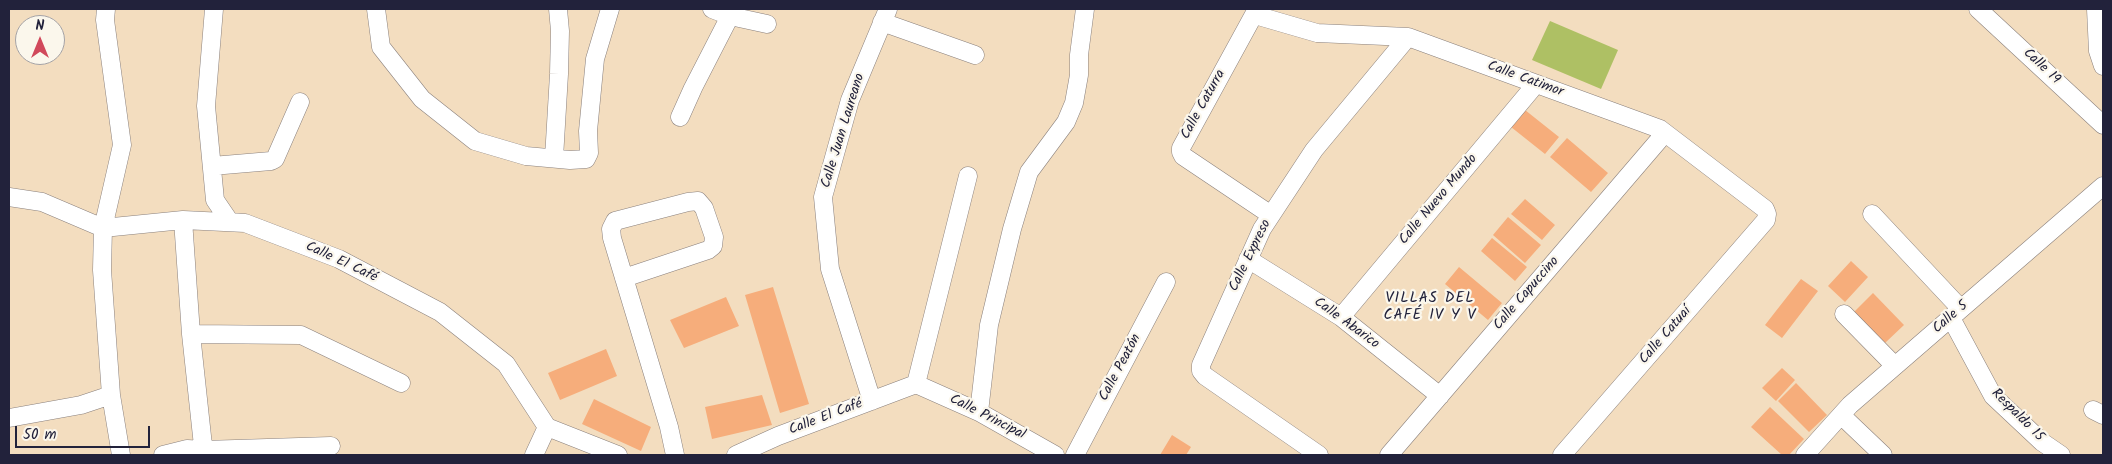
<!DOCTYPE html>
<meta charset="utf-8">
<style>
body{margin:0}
#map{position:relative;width:2112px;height:464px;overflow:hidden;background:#f3ddbf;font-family:Kalam,sans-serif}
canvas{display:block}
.frame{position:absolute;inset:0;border:10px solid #22223b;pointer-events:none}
.north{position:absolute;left:15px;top:15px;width:50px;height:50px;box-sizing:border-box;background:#fbf7ec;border:1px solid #a4a2a5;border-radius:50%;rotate:0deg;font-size:14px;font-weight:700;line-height:20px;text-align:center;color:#22223b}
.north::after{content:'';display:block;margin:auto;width:18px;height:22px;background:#d1495b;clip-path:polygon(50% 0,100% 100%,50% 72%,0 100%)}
.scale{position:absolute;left:15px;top:426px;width:135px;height:22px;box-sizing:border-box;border:2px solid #22223b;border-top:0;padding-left:6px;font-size:15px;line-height:18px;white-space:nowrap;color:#22223b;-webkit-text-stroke:4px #fbf7ec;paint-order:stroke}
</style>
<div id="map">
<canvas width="2112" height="464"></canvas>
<div class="frame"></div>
<div class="north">N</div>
<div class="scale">50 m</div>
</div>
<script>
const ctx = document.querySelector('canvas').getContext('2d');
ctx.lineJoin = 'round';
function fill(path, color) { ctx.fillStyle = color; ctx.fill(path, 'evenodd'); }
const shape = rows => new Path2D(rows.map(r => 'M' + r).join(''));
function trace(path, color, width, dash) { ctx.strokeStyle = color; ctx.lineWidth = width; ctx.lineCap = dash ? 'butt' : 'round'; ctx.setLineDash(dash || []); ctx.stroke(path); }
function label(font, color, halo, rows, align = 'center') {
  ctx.font = font + ' Kalam,sans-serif'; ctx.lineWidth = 4.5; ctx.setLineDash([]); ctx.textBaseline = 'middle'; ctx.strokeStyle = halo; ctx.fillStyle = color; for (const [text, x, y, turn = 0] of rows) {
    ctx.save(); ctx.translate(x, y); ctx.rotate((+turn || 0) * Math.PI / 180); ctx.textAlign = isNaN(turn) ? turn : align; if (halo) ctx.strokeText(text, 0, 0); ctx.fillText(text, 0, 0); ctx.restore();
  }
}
const green = shape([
 [1550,21,1618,50,1601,89,1532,60]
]);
const building = shape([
 [1525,110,1559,137,1545,154,1511,127],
 [1567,138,1608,173,1591,192,1550,157],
 [1525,199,1555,225,1542,240,1511,214],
 [1508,217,1541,245,1525,263,1493,235],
 [1492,238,1527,267,1515,281,1481,251],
 [1851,261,1868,277,1845,302,1828,286],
 [1459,267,1502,303,1488,320,1445,284],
 [1801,279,1818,291,1782,338,1765,325],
 [773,287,809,404,780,413,745,295],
 [1873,293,1904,325,1885,343,1854,312],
 [726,297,739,326,684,348,670,320],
 [606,349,617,376,560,400,548,373],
 [1782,368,1795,380,1776,401,1762,388],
 [1796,383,1827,415,1809,432,1778,401],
 [762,395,772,425,712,439,705,407],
 [594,399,651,427,641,451,582,424],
 [1770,407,1804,439,1789,455,1782,455,1751,427],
 [1172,435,1191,447,1186,455,1160,455]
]);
const street = shape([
 [106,9,105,20,122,145,103,228,102,270,111,395,121,455],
 [214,9,206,106,215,200,230,222],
 [376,9,381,47,422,99,475,141,526,156,570,160,586,159,589,153,588,131,595,59,610,9],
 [712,9,730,16,767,24],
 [1257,9,1181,148,1181,152,1183,156,1271,215],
 [1978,9,2103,125],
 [2096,9,2098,51,2103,66],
 [1255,15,1317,33,1408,37,1660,129,1765,209,1767,214,1766,220,1562,455],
 [882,22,975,55],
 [680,117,693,88,730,16],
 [554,158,559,74,560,31,558,9],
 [212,166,271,161,275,159,300,102],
 [9,197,42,202,103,228,183,220,245,223,339,259,440,312,506,364,547,427,618,455],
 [1872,214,1961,309],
 [183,220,191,334,204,455],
 [1248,259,1341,317,1440,396],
 [624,278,708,250,713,246,714,237,704,208,698,201,688,202,615,221,611,229,612,238,669,427,675,455],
 [1844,314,1895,366],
 [1341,317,1536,84],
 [1951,318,1993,396,2042,442,2061,455],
 [191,334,301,335,401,383],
 [916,384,968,176],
 [916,384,979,412,1055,455],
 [872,401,830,269,823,197,850,100,888,9],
 [2093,410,2103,415],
 [979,412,989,325,1012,229,1029,172,1066,122,1074,103,1079,75,1079,55,1085,9],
 [1841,415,1883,455],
 [9,418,81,405,111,395],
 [163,455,187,449,204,450,331,446],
 [534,455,547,427],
 [736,455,778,436,916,384],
 [1075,455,1166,282],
 [1319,455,1205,376,1201,371,1201,365,1262,229,1314,150,1408,37],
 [1389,455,1665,133],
 [1805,455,1850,405,2103,186]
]);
const streetNames = [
 ["Calle 19",2041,67,43],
 ["Calle Catimor",1525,80,20],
 ["Calle Caturra",1204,105,-61],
 ["Calle Juan Laureano",844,131,-73],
 ["Calle Nuevo Mundo",1439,200,-50],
 ["Calle Expreso",1251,256,-64],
 ["Calle El Café",341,263,25],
 ["Calle Capuccino",1527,294,-49],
 ["Calle 5",1951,318,-41],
 ["Calle Abarico",1346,324,36],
 ["Calle Catuaí",1666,336,-49],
 ["Calle Peatón",1121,368,-62],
 ["Respaldo 15",2017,416,45],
 ["Calle El Café",826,418,-21],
 ["Calle Principal",987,418,27]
];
const neighbourhoodNames = [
 ["VILLAS DEL",1430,299],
 ["CAFÉ IV Y V",1430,316]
];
fill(green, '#aec064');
fill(building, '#f6ad7b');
trace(street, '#8a807d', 19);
trace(street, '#fff', 18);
label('14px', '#22223b', '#fbf7ec', streetNames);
ctx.letterSpacing = '1px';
label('15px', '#22223b', '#fbf7ec', neighbourhoodNames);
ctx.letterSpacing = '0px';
</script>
